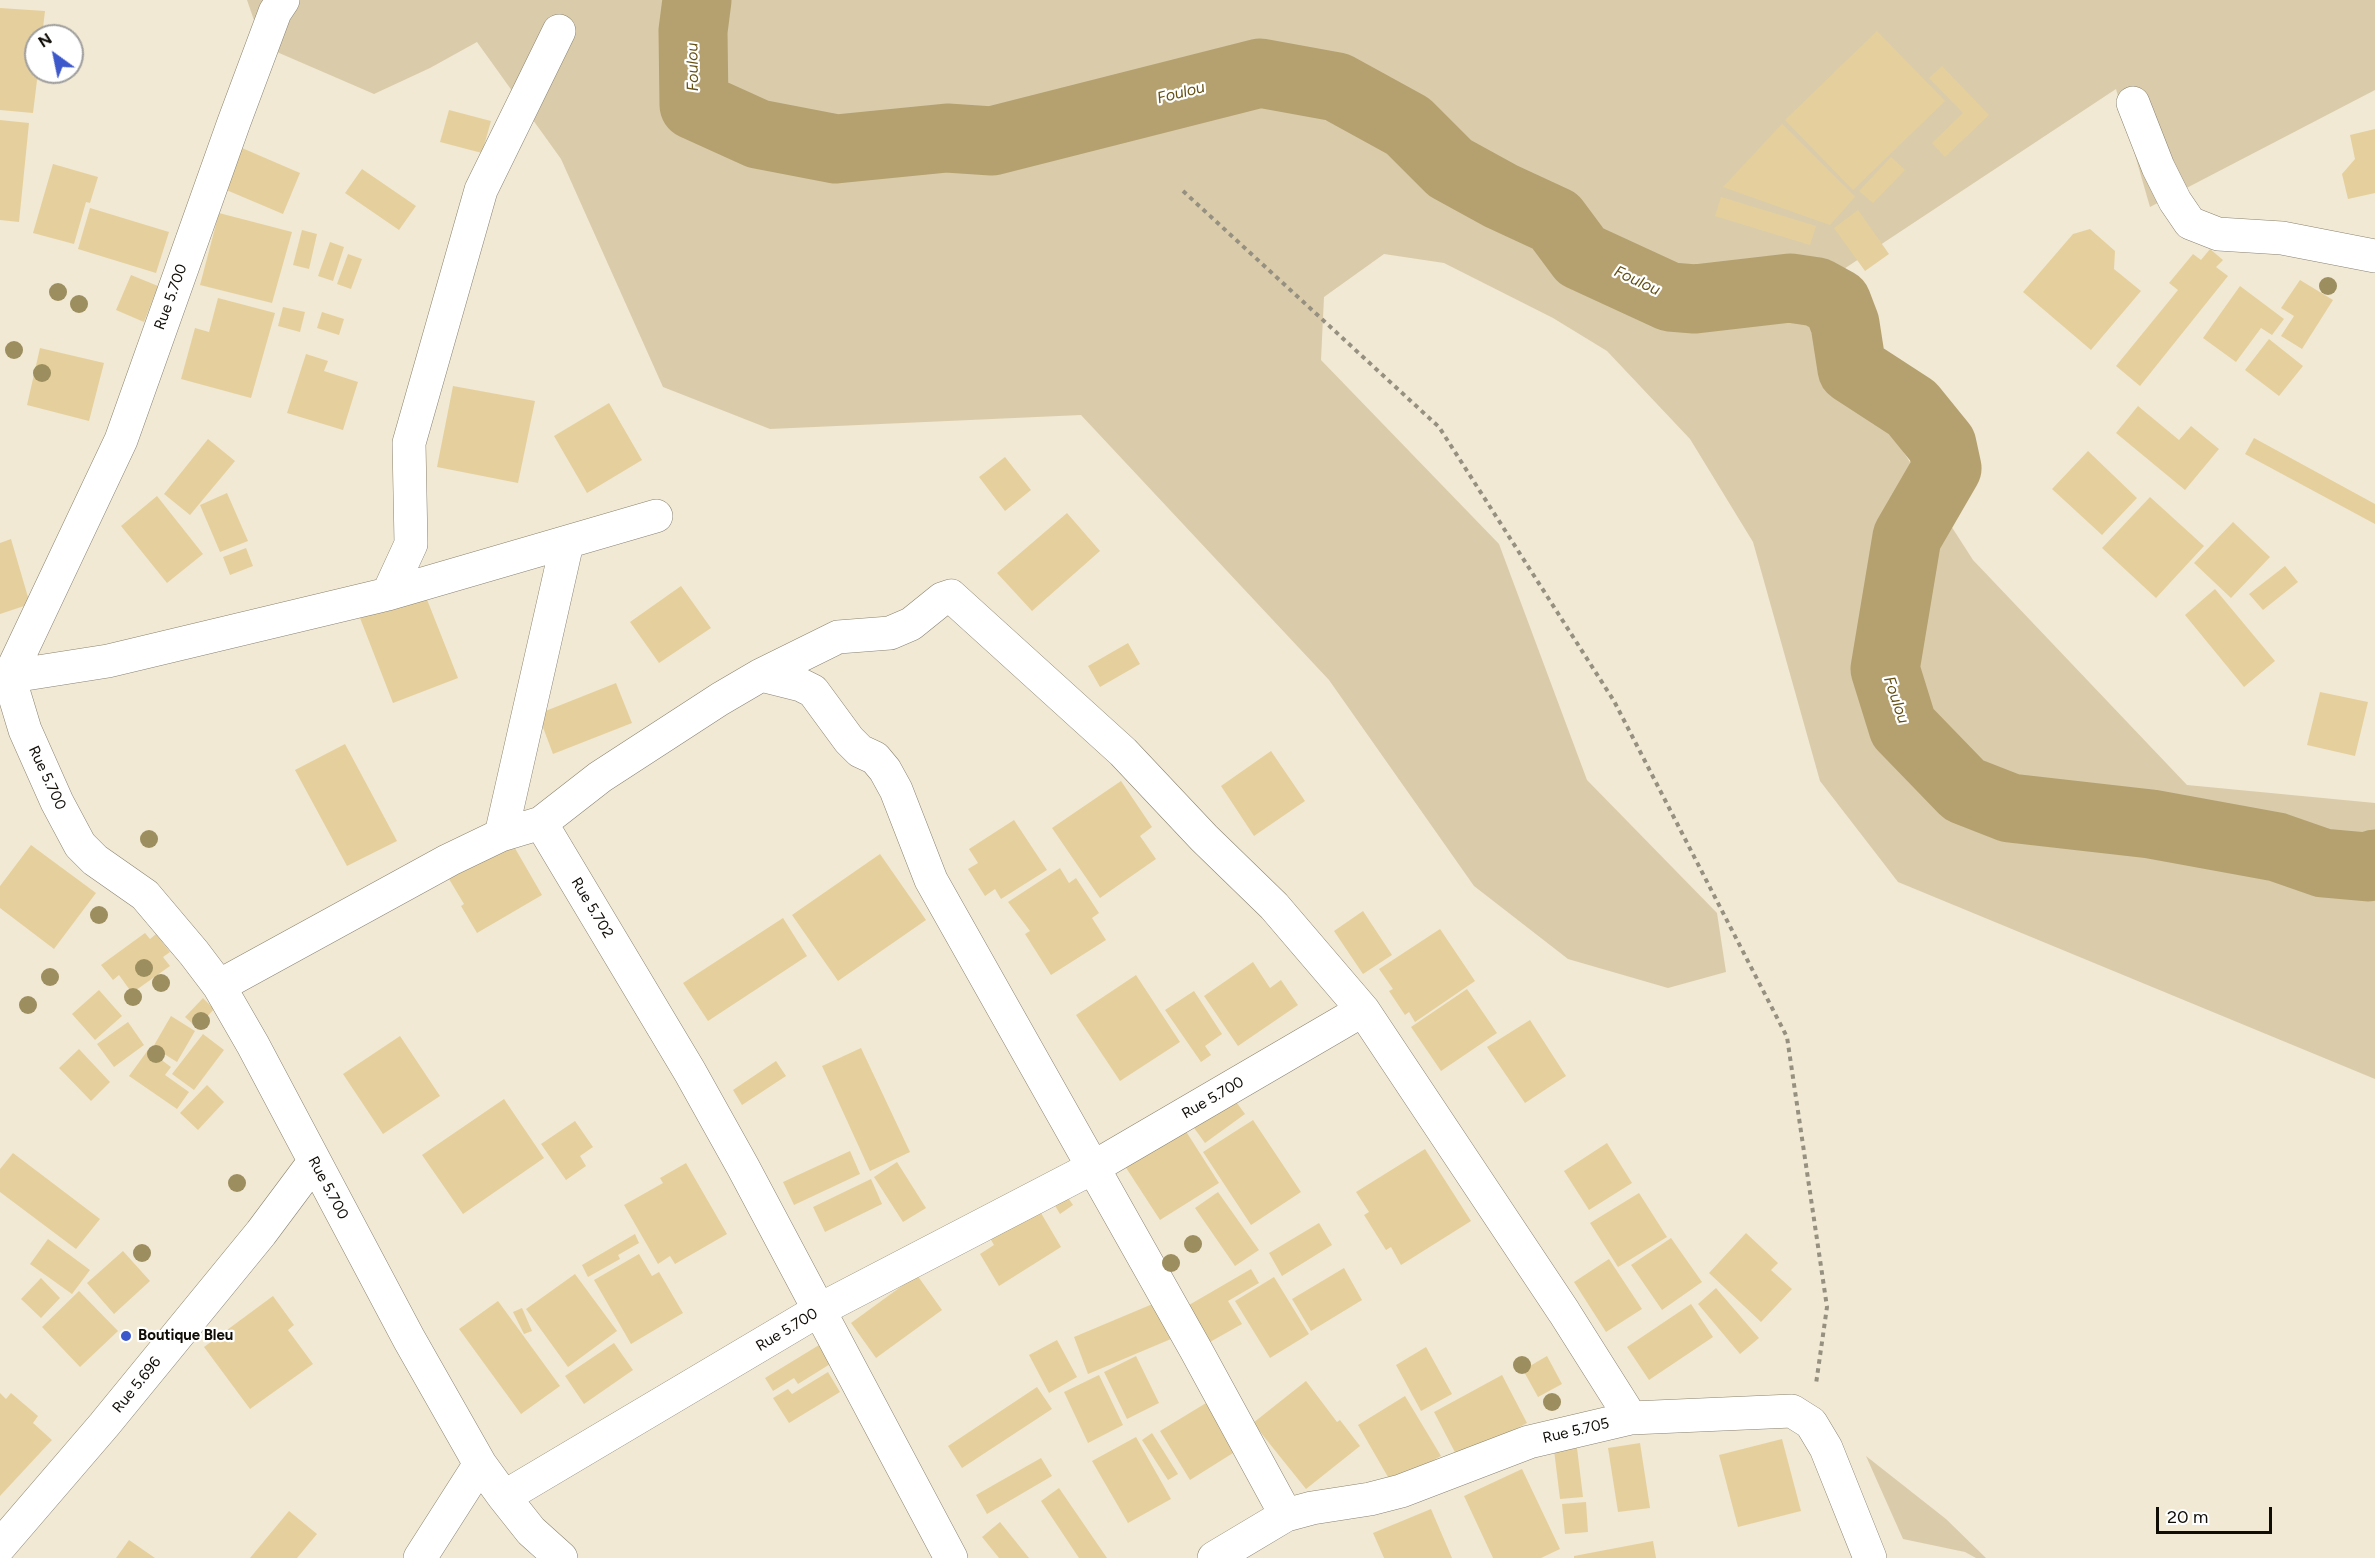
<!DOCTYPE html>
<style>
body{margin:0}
#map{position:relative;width:2375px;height:1558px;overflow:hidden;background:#f1e9d4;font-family:Figtree,sans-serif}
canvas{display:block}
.north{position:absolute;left:24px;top:24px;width:60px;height:60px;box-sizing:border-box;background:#fff;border:2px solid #9f9e9c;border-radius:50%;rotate:327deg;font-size:16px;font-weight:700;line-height:24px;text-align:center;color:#100d07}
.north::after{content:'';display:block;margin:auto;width:21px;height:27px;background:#3d58ca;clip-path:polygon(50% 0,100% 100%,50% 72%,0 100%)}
.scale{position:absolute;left:2156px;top:1507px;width:116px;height:27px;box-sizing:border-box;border:3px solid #100d07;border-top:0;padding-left:8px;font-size:18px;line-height:21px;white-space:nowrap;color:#100d07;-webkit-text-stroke:4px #fff;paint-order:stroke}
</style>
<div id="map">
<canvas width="2375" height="1558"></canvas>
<div class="north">N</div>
<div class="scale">20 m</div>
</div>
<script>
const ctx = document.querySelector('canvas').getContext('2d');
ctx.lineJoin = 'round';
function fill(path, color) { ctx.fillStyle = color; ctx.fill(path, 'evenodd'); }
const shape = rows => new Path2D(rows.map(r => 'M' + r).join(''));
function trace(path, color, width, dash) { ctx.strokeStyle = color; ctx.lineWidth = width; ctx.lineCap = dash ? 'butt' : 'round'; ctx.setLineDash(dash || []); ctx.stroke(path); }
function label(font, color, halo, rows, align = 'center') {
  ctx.font = font + ' Figtree,sans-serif'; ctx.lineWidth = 4.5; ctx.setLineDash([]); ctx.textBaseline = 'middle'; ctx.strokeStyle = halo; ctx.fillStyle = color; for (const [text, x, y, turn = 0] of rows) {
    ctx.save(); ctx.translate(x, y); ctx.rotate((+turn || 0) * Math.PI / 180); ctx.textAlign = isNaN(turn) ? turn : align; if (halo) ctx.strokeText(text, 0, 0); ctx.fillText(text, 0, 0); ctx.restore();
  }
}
const green = shape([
 [247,0,2375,0,2375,90,2150,207,2116,89,1803,296,1973,560,2187,785,2375,803,2375,1079,1898,882,1820,781,1753,542,1690,439,1607,351,1553,318,1444,263,1384,254,1324,297,1321,360,1499,544,1587,780,1717,913,1726,972,1668,988,1568,959,1474,886,1329,680,1081,415,770,429,663,387,561,159,477,42,430,68,374,94,263,46],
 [1866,1456,1946,1519,1986,1558,1976,1558,1965,1552,1903,1539]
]);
const river = shape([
 [697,0,693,31,694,105,758,134,836,149,947,138,992,141,1260,73,1337,87,1408,126,1450,168,1501,196,1555,221,1581,256,1670,297,1695,299,1790,288,1817,292,1837,303,1845,324,1852,369,1912,408,1942,445,1947,468,1907,537,1885,669,1903,727,1964,790,2010,808,2151,824,2277,847,2323,863,2368,867,2375,864]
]);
const building = shape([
 [0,8,45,11,42,36,36,36,36,72,38,72,33,113,0,110],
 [1877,31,1945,101,1853,190,1785,120],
 [1942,66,1989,115,1945,157,1932,143,1963,113,1929,78],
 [449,110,491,121,482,153,440,142],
 [0,120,29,123,19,222,0,220],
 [1782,124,1855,197,1830,225,1723,187],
 [2375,129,2375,193,2348,199,2342,174,2355,159,2350,135],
 [242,148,300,173,283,214,224,189],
 [1891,157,1905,170,1873,203,1859,191],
 [53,164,98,177,90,203,86,202,74,244,33,233],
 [362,169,416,206,399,230,345,193],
 [1721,197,1816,226,1810,245,1715,216],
 [90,208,169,232,156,273,78,249],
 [1858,210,1889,254,1865,271,1834,228],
 [219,213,292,232,272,303,200,285],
 [2090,229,2115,251,2114,269,2141,291,2091,350,2023,292,2073,234],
 [302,230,317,234,309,269,293,265],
 [330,242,344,247,333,281,318,276],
 [2210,249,2223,260,2216,267,2228,276,2140,386,2116,366,2178,290,2169,283,2193,254,2201,260],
 [348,254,362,259,351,289,337,284],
 [131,275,158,286,144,322,116,310],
 [2300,280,2333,300,2302,349,2281,336,2294,316,2281,308],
 [2240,286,2284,319,2272,335,2261,328,2236,362,2203,338],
 [218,298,275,313,251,398,181,379,195,328,209,332],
 [283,307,305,312,300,332,278,326],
 [322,312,344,319,339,335,317,328],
 [2269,339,2303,366,2279,396,2245,370],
 [40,348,104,363,89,421,27,405],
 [306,354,328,361,324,371,358,382,343,430,287,413],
 [453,386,535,401,518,483,437,467],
 [609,403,642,460,587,493,554,436],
 [2138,406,2179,440,2191,426,2219,449,2185,490,2116,433],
 [2254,438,2375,504,2375,524,2245,454],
 [208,439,235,461,190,515,164,494],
 [2088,451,2137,498,2102,535,2052,489],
 [1005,457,1031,490,1005,511,979,477],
 [227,493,248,541,220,552,200,505],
 [157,496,203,554,167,583,121,526],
 [2150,497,2204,546,2156,598,2102,548],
 [1067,513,1100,551,1032,611,997,573],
 [2233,522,2270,557,2231,598,2194,563],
 [11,539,30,604,0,614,0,543],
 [246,548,253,566,230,575,223,557],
 [2285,566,2298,582,2263,610,2249,594],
 [681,586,711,628,659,663,630,622],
 [2215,589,2275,661,2244,687,2185,615],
 [424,592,458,678,393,703,360,618],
 [1128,643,1140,664,1100,687,1088,666],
 [616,683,632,723,553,754,538,714],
 [2320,692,2368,702,2355,756,2307,745],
 [345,744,397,841,347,866,295,770],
 [1271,751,1305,801,1254,836,1221,786],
 [1121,781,1152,827,1140,836,1156,859,1100,898,1052,828],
 [1014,820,1047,870,1001,899,995,889,985,896,968,869,978,863,969,849],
 [512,843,542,895,477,933,461,906,464,904,449,879],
 [31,845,96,893,54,949,0,908,0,886],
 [880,854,926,920,838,981,792,915],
 [1060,868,1069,883,1076,878,1099,913,1092,918,1106,940,1051,975,1025,934,1030,931,1008,902],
 [1363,911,1392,955,1363,974,1334,931],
 [783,918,807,956,708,1021,683,983],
 [1440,929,1475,981,1415,1022,1409,1012,1405,1015,1389,991,1393,989,1379,969],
 [145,933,150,939,156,934,170,952,163,957,170,966,132,993,119,975,113,980,101,965],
 [1253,962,1270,988,1281,980,1298,1005,1238,1046,1204,996],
 [1136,975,1180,1042,1120,1081,1076,1015],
 [1467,989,1497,1033,1441,1071,1411,1027],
 [99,990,122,1016,95,1040,72,1014],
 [1194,991,1222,1034,1205,1046,1211,1055,1201,1062,1165,1010],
 [203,998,214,1009,197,1028,185,1017],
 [171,1016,195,1031,177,1062,153,1047],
 [1530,1020,1566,1076,1525,1103,1487,1047],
 [128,1022,144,1045,114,1067,97,1044],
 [203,1034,224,1050,194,1090,172,1074],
 [400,1036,440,1096,383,1134,343,1074],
 [861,1048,910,1152,870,1171,822,1066],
 [79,1049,110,1082,91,1101,59,1068],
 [148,1050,171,1067,165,1075,189,1092,177,1109,129,1076],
 [776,1061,786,1076,742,1105,733,1090],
 [207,1085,224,1102,198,1130,180,1113],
 [1229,1092,1245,1114,1205,1143,1189,1121],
 [504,1099,544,1158,463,1214,422,1155],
 [1253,1120,1301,1192,1251,1225,1203,1152],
 [575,1121,593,1147,580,1156,586,1166,566,1180,541,1144],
 [1180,1122,1219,1183,1160,1220,1121,1160],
 [1607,1143,1632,1183,1589,1210,1564,1171],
 [1425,1149,1471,1221,1401,1265,1391,1247,1386,1250,1364,1215,1369,1212,1356,1192],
 [850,1151,860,1174,794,1205,783,1182],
 [13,1153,100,1219,76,1249,0,1192,0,1169],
 [897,1162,926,1208,903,1222,874,1177],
 [686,1163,727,1234,675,1264,670,1256,658,1264,624,1205,663,1183,660,1178],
 [871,1179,882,1204,825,1232,813,1207],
 [1218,1192,1259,1250,1235,1266,1195,1208],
 [1639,1193,1667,1237,1618,1267,1590,1223],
 [1031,1196,1061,1247,999,1286,980,1254,994,1245,983,1226],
 [1067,1196,1073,1205,1060,1214,1054,1204],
 [1319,1223,1332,1245,1282,1276,1269,1253],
 [1746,1233,1778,1263,1771,1270,1792,1289,1761,1322,1709,1273],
 [635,1234,639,1243,618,1255,620,1259,588,1277,582,1265],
 [1671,1238,1702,1282,1662,1310,1631,1265],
 [48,1239,90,1270,72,1294,30,1264],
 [123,1251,150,1281,114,1314,87,1283],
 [639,1254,652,1276,659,1272,683,1313,631,1344,594,1280],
 [1609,1259,1642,1309,1606,1332,1574,1282],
 [1344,1268,1362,1300,1311,1331,1292,1299],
 [1251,1269,1259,1283,1228,1301,1242,1324,1210,1342,1189,1305],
 [575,1274,617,1331,568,1367,526,1309],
 [917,1275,942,1310,876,1358,851,1323],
 [1274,1277,1309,1334,1270,1358,1235,1301],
 [41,1278,60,1298,41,1318,21,1299],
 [1716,1288,1759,1338,1740,1354,1698,1304],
 [79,1291,118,1331,80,1367,42,1327],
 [273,1296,294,1325,288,1330,313,1364,250,1409,204,1347],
 [498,1301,560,1386,521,1414,459,1329],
 [1155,1303,1171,1339,1088,1374,1074,1337],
 [1691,1304,1713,1337,1649,1380,1627,1347],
 [522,1308,532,1331,524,1334,513,1312],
 [1057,1340,1077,1377,1049,1393,1029,1355],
 [824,1342,835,1361,798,1384,794,1378,773,1391,765,1378],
 [614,1343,633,1370,584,1404,565,1376],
 [1426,1347,1452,1394,1421,1411,1396,1365],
 [1136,1356,1159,1403,1127,1419,1104,1372],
 [1547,1356,1562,1384,1538,1397,1523,1370],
 [828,1372,840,1392,789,1423,773,1398,788,1389,792,1394],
 [1099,1375,1123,1425,1088,1443,1064,1392],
 [1502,1375,1527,1423,1459,1460,1434,1412],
 [1306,1381,1337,1422,1340,1420,1360,1446,1306,1489,1253,1423],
 [1037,1387,1052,1409,962,1468,948,1446],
 [0,1393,6,1399,11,1393,38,1416,33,1423,52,1440,0,1496],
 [1405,1396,1441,1456,1392,1484,1358,1425],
 [1211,1400,1241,1448,1190,1480,1160,1431],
 [1152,1433,1178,1474,1168,1480,1142,1440],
 [1136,1437,1171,1499,1128,1523,1092,1461],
 [1782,1439,1801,1511,1738,1527,1719,1455],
 [1640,1443,1650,1508,1618,1512,1608,1448],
 [1577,1448,1583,1497,1560,1499,1554,1450],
 [1041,1458,1052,1476,987,1514,976,1495],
 [1522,1469,1560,1549,1541,1558,1493,1558,1464,1496],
 [1059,1488,1107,1558,1079,1558,1041,1501],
 [1586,1502,1588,1532,1565,1534,1562,1504],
 [1431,1509,1452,1558,1384,1558,1373,1533],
 [289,1511,317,1534,297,1558,250,1558],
 [1000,1522,1029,1558,999,1558,982,1537],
 [129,1540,155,1558,116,1558],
 [1653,1541,1656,1558,1574,1558,1574,1556]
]);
const path = shape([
 [1183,191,1439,427,1614,701,1787,1037,1827,1307,1816,1384]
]);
const minor = shape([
 [283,0,275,12,234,122,121,440,9,677,25,730,57,802,80,845,95,860,145,895,194,953,219,986,253,1045,409,1339,480,1464,504,1497,819,1310,1094,1167,1363,1010],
 [2133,103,2158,167,2175,201,2190,223,2218,234,2282,238,2375,256],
 [388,594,411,544,409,443,481,190,559,31],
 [761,675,801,685,813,691,849,740,860,751,875,758,885,770,896,790,931,880,1196,1350,1286,1515],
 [0,678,108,661,388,594,656,516],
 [541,823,600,777,720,699,761,675,838,637,890,633,911,624,942,599,951,596,1123,752,1204,838,1274,906,1363,1010,1564,1312,1631,1418],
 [501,835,567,543],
 [219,986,449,860,501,835,541,823,690,1072,743,1167,951,1558],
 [504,1497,531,1531,561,1558],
 [0,1546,104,1425,261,1233,314,1162],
 [420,1558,480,1464],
 [1214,1558,1286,1515,1312,1508,1370,1499,1401,1491,1529,1442,1631,1418,1792,1411,1811,1423,1826,1448,1870,1558]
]);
const trees = [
 [2328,286],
 [58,292],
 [79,304],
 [14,350],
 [42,373],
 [149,839],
 [99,915],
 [144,968],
 [50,977],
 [161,983],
 [133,997],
 [28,1005],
 [201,1021],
 [156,1054],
 [237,1183],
 [1193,1244],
 [142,1253],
 [1171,1263],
 [1522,1365],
 [1552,1402]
];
const markers = [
 [126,1336,6,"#3d58ca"]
];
const streetNames = [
 ["Rue 5.700",171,297,-70],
 ["Rue 5.700",47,778,65],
 ["Rue 5.702",592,908,59],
 ["Rue 5.700",1213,1098,-30],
 ["Rue 5.700",328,1188,62],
 ["Rue 5.700",787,1330,-31],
 ["Rue 5.696",137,1385,-51],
 ["Rue 5.705",1576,1431,-13]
];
const poiNames = [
 ["Boutique Bleu",138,1336]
];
const waterNames = [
 ["Foulou",693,67,-91],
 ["Foulou",1181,93,-14],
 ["Foulou",1637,281,25],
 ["Foulou",1896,700,71]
];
fill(green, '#daccaa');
trace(river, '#b5a170', 69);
fill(building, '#e5d09d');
trace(minor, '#8a8270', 34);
trace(path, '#969081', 4, [4.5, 4.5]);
trace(minor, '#fff', 33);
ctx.fillStyle = '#9c8e5f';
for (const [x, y] of trees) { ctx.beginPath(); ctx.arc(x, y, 9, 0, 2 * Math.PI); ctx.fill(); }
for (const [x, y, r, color] of markers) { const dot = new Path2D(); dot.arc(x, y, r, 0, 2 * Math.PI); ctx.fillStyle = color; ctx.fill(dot); trace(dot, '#fff', 2); }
label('15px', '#100d07', '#fff', streetNames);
label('bold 15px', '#100d07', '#fff', poiNames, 'left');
label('italic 16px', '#645013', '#fff', waterNames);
</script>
